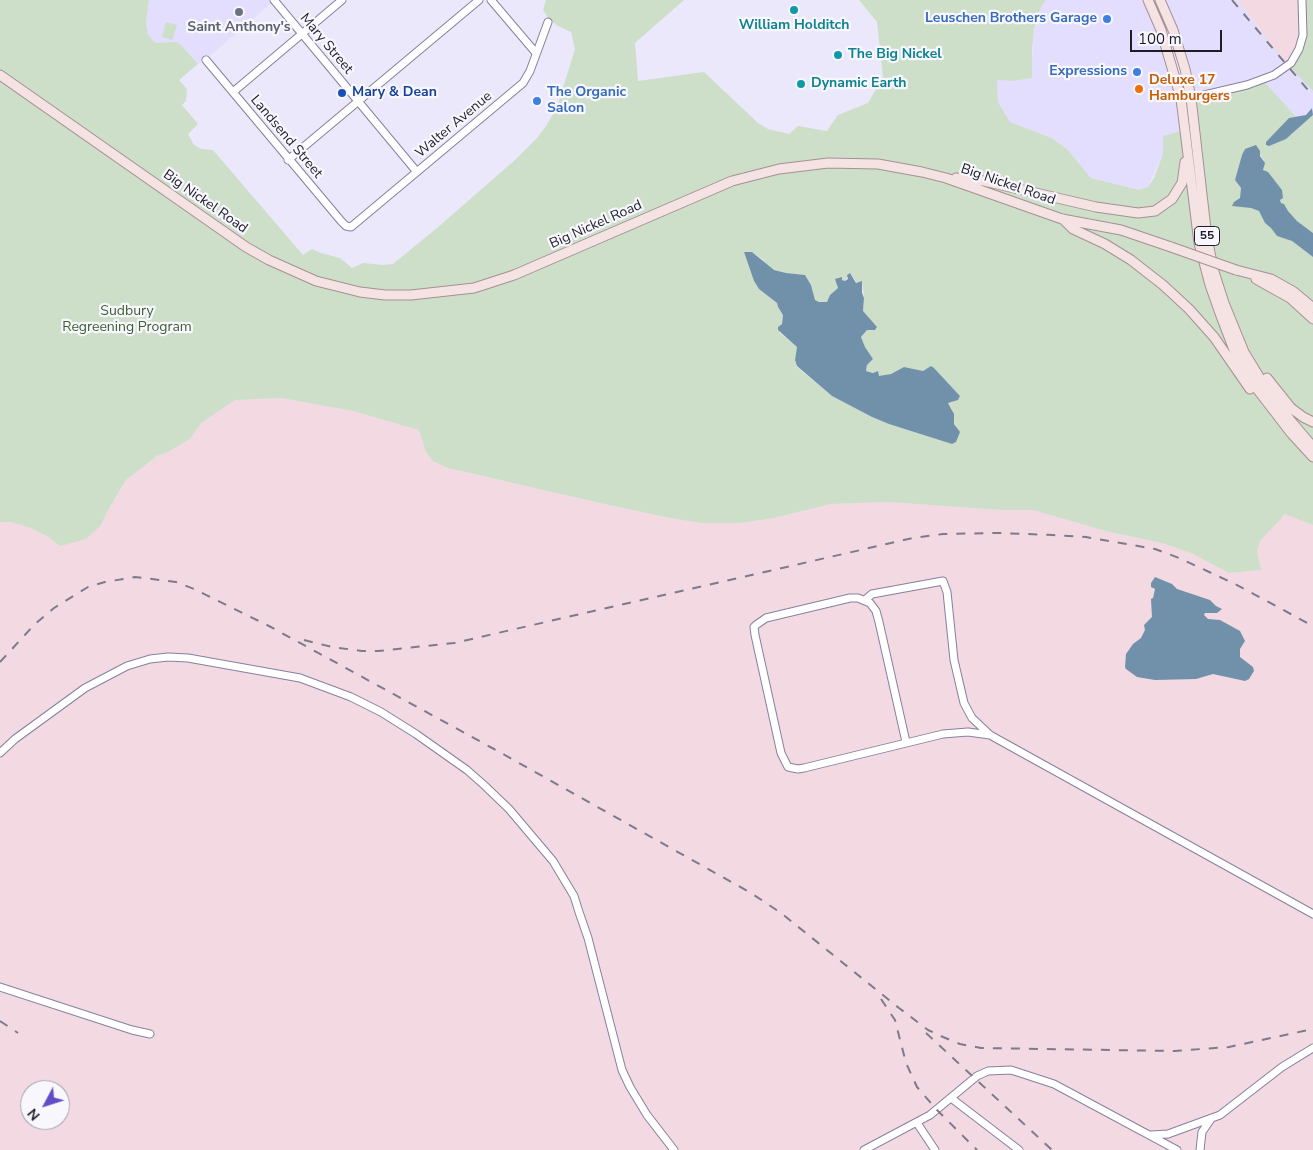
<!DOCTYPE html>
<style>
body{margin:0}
#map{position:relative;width:1313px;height:1150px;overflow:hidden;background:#ebe8fb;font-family:"Nunito Sans",sans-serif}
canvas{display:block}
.north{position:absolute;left:20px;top:1080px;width:50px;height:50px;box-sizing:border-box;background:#f8f7fe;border:1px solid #a19fa8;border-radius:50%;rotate:230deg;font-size:14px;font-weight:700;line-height:20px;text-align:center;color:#1e1c27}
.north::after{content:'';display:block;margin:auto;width:18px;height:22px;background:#614dc6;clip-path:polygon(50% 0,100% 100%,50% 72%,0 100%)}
.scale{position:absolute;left:1130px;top:30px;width:92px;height:22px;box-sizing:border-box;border:2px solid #1e1c27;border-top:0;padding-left:6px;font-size:15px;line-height:18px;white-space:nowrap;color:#1e1c27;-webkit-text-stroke:4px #f8f7fe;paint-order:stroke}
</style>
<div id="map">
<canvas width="1313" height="1150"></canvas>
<div class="north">N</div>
<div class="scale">100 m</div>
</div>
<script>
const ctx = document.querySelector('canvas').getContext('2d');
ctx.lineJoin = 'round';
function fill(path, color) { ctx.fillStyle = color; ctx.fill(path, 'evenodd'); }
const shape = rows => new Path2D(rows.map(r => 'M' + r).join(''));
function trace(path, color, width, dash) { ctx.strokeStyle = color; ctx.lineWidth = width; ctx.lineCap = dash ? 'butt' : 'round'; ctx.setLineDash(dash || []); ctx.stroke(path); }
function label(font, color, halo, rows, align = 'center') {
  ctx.font = font + ' "Nunito Sans",sans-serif'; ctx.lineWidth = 4.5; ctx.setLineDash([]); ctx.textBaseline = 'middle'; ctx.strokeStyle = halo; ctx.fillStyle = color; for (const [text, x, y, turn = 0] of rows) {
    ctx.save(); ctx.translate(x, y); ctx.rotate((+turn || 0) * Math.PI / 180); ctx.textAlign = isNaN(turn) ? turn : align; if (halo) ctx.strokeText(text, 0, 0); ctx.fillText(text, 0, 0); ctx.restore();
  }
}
const built = shape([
 [149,0,274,0,274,1,205,60,198,64,181,45,172,43,155,43,148,34,146,23],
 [1046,0,1148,0,1161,31,1184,130,1163,136,1163,154,1148,187,1139,190,1091,178,1067,149,1053,138,1010,122,998,102,996,80,1013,81,1032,62,1034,29,1041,7],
 [1160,0,1238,0,1266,38,1313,91,1313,109,1312,108,1306,115,1297,118,1262,79,1191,98]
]);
const industrial = shape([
 [1238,0,1302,0,1303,35,1288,65,1266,38],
 [281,398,353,411,419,430,425,450,448,468,604,504,675,519,703,523,740,523,774,518,831,504,889,502,1001,510,1033,510,1109,532,1162,543,1191,553,1229,573,1261,570,1257,551,1260,541,1285,513,1313,525,1313,1150,0,1150,0,522,11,522,31,528,50,538,60,546,101,525,108,510,126,480,157,456,168,452,190,439,201,423,235,400],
 [30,1090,60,1090,60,1120,30,1120]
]);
const green = shape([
 [0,0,149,0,146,23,148,34,155,43,176,42,181,45,198,64,179,80,187,89,186,101,182,105,198,124,188,134,194,145,201,149,213,150,303,255,312,249,321,253,340,258,352,268,363,263,383,265,393,264,437,228,515,160,537,138,546,126,557,107,575,49,571,32,558,26,549,19,543,10,546,0,684,0,635,43,638,81,704,72,758,123,768,129,789,134,798,126,827,131,838,115,868,103,883,77,877,22,859,0,1046,0,1041,7,1034,29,1032,51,1032,78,1013,81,997,80,998,102,1010,122,1052,138,1067,149,1091,178,1139,190,1148,187,1154,178,1163,154,1163,136,1184,130,1195,219,1226,334,1313,458,1313,525,1285,514,1260,541,1257,551,1261,570,1229,573,1191,553,1162,543,1109,532,1033,510,1001,510,889,502,831,504,774,518,740,523,703,523,675,519,604,504,448,468,433,461,425,450,419,430,353,411,281,398,235,400,201,423,190,439,168,452,157,456,126,480,108,510,101,525,86,539,60,546,50,538,31,528,11,522,0,522],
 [744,252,752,252,762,259,771,269,786,273,805,275,811,285,815,300,819,302,827,302,830,295,838,288,837,286,842,280,845,281,850,273,857,283,862,281,864,298,863,311,872,330,867,330,861,337,865,347,873,359,867,365,866,371,876,373,879,377,891,374,904,367,923,371,931,366,934,368,960,396,958,400,948,403,952,409,953,419,956,427,956,442,952,444,890,424,872,417,832,396,797,367,795,360,797,347,793,342,790,341,779,332,778,327,782,324,783,315,778,307,777,303,759,289,754,281],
 [1302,0,1313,0,1313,91,1288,65,1299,49],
 [166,22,177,25,172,40,162,37],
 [1262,79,1297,118,1293,117,1284,124,1266,142,1278,142,1291,135,1313,115,1313,233,1297,221,1281,203,1280,200,1283,198,1282,190,1272,178,1263,170,1264,160,1259,153,1245,149,1235,180,1241,188,1240,199,1234,202,1239,206,1251,208,1259,211,1265,223,1271,228,1277,236,1292,241,1313,257,1313,446,1245,352,1215,271,1191,98]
]);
const water = shape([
 [1312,108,1313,115,1286,139,1269,146,1266,145,1266,142,1289,118,1306,115],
 [1256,145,1260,151,1260,156,1265,163,1263,170,1268,172,1282,190,1283,198,1280,200,1281,203,1284,204,1288,211,1297,221,1313,233,1313,257,1292,241,1277,236,1271,228,1265,223,1259,211,1251,208,1232,206,1234,202,1240,198,1241,188,1235,180,1242,155,1245,149],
 [744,252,752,252,774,270,786,273,805,275,811,285,815,300,819,302,827,302,830,295,838,288,835,279,842,277,842,280,845,281,848,279,847,275,850,273,856,283,862,281,862,293,864,298,863,311,877,327,875,330,867,330,861,337,865,347,873,359,867,365,866,371,873,373,878,371,879,376,891,374,904,367,923,371,931,366,934,368,960,396,958,400,948,403,954,414,954,424,960,432,956,442,952,444,889,424,872,417,832,396,797,366,795,360,797,347,778,330,778,327,782,324,783,315,778,307,777,303,759,289,754,281],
 [1155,577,1172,584,1177,589,1210,600,1216,606,1222,609,1217,613,1205,613,1204,615,1208,619,1220,620,1240,631,1245,641,1240,649,1240,657,1253,667,1254,671,1249,679,1245,681,1213,674,1196,679,1155,680,1137,677,1126,669,1125,667,1126,654,1133,644,1141,638,1145,630,1144,625,1152,617,1151,599,1153,598,1155,589,1151,587,1151,583]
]);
const minor = shape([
 [274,0,417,172],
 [491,0,536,53],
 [206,60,341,221,346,226,351,227,523,83,530,71,548,22],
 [233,92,342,0],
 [1187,99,1247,85,1274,75,1291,63,1299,49,1303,35,1302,0],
 [288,160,479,0],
 [865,600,872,594,943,581,947,592,954,660,964,703,972,718,989,734],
 [906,742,879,622,876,611,870,603,858,598,850,598,766,618,756,625,754,627,755,635,781,753,788,767,798,769,804,768,943,734,968,732,990,735,1313,914],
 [0,753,15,739,85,688,127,666,150,659,168,657,188,658,300,678,351,697,381,712,416,734,467,770,484,785,509,809,553,861,574,896,579,912,588,938,622,1070,630,1087,647,1115,674,1150],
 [0,987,132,1030,150,1034],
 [951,1098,1019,1150],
 [917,1123,935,1150],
 [1151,1135,1168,1134,1220,1115,1282,1067,1313,1048],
 [864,1150,930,1115,977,1076,988,1071,1011,1070,1054,1084,1177,1150],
 [1200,1150,1202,1132,1211,1119]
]);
const major = shape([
 [1148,0,1161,30,1181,99,1199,243,1210,285,1221,316,1234,350,1254,385,1291,433,1313,457],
 [1160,0,1173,30,1185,69,1191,98,1207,238,1214,272,1224,303,1244,352,1261,380,1290,420,1313,447],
 [0,75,246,247,269,260,316,281,360,292,385,295,411,295,474,288,514,275,732,181,779,169,828,163,878,164,922,172,946,178,1062,219,1121,230,1171,247],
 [956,178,984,181,1096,207,1138,213,1155,211,1172,199,1182,183,1185,162],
 [1063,219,1073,229,1105,244,1131,260,1163,285,1189,309,1214,337,1250,389],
 [1236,270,1271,279,1294,292,1313,308],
 [1256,279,1290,298,1313,319],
 [1267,378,1291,408,1303,417,1313,422]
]);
const rail = shape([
 [1232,0,1313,96],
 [304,640,332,647,362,651,378,651,454,643,913,538,943,534,999,533,1053,535,1086,537,1155,549,1179,558,1235,584,1313,626],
 [0,662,35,624,54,608,88,587,105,582,135,577,176,582,194,589,269,626,494,749,751,893,781,913,899,1008,928,1030,943,1037,960,1044,981,1048,1174,1051,1229,1047,1313,1029],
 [881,999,895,1020,906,1063,917,1087,937,1110,977,1150],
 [0,1021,18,1033],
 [926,1033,1052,1150]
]);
const majorBridge = shape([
 [1171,247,1236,270]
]);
const markers = [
 [794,10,5,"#0f9aa8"],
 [239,12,5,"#6b7280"],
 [1107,19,5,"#3f7fe0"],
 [838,55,5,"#0f9aa8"],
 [1137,72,5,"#3f7fe0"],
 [801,84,5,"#0f9aa8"],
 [1139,89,5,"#e8710a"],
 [342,93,5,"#1a4fb4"],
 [537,101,5,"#3f7fe0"]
];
const shields = [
 [1207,236,25]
];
const shieldNames = [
 ["55",1207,236]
];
const shopNames = [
 ["Leuschen Brothers Garage",1097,19],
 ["Expressions",1127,72],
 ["The Organic",547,93,"left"],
 ["Salon",547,109,"left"]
];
const cultureNames = [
 ["William Holditch",794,26,"center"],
 ["The Big Nickel",848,55],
 ["Dynamic Earth",811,84]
];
const worshipNames = [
 ["Saint Anthony's",239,28]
];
const streetNames = [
 ["Mary Street",326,44,50],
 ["Walter Avenue",454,125,-40],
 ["Landsend Street",286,137,50],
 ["Big Nickel Road",1008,185,19],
 ["Big Nickel Road",205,202,35],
 ["Big Nickel Road",596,225,-24]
];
const foodNames = [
 ["Deluxe 17",1149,81],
 ["Hamburgers",1149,97]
];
const transitNames = [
 ["Mary & Dean",352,93]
];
const parkNames = [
 ["Sudbury",127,312],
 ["Regreening Program",127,328]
];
fill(built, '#e3defd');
fill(industrial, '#f2d9e2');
fill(green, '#cddfc8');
fill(water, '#7191aa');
trace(minor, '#86819e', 9);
trace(major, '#a59094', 11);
trace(minor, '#fff', 7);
trace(major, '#f5e2e2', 9);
trace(rail, '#7d7a89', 2, [9, 9]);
trace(majorBridge, '#a59094', 11, []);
trace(majorBridge, '#f5e2e2', 9);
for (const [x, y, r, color] of markers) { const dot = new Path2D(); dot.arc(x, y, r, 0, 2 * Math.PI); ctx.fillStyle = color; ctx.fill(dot); trace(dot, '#f8f7fe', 2); }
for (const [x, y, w] of shields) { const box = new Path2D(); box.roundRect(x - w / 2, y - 9.5, w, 19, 4); ctx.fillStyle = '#f8f7fe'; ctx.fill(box); trace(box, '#1e1c27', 1); }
label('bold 12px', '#1e1c27', null, shieldNames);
label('bold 14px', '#366cbe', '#f8f7fe', shopNames, 'right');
label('bold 14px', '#0d838f', '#f8f7fe', cultureNames, 'left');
label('bold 14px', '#5b616d', '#f8f7fe', worshipNames);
label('14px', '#1e1c27', '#f8f7fe', streetNames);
label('bold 14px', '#c56008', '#f8f7fe', foodNames, 'left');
label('bold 14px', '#164399', '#f8f7fe', transitNames, 'left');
label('14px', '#3c6032', '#f8f7fe', parkNames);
</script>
